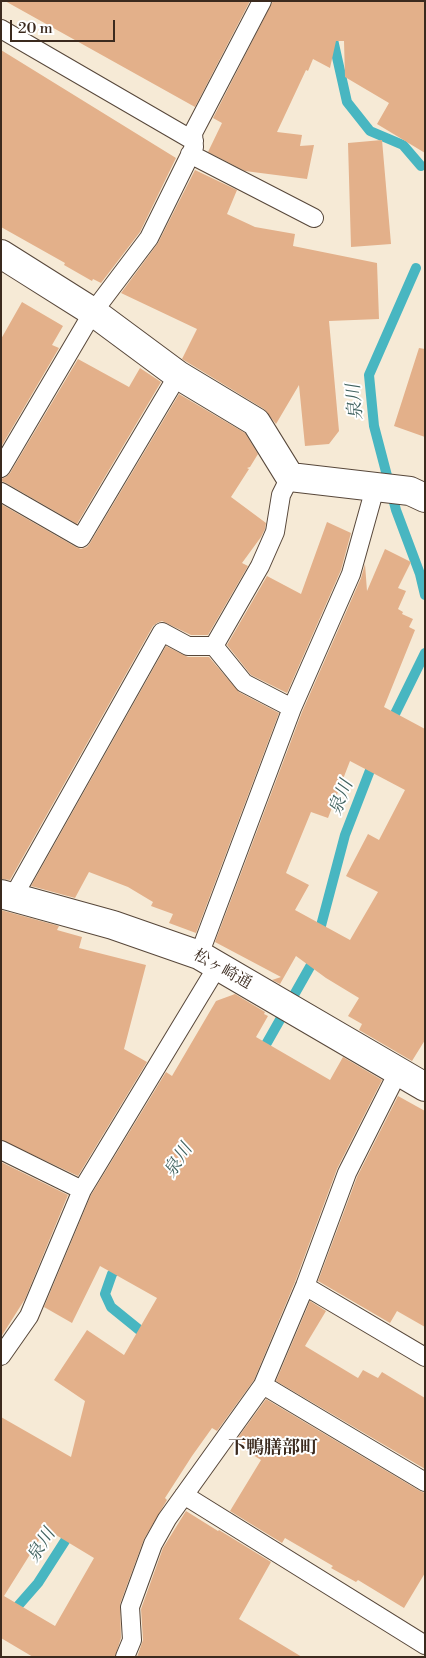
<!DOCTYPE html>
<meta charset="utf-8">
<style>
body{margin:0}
#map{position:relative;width:426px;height:1658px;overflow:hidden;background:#f6ead6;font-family:"Libre Bodoni",serif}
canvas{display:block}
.frame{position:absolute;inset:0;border:2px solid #3b2a1e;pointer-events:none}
.scale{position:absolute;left:10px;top:20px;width:105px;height:22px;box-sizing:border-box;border:2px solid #3b2a1e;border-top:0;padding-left:6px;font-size:15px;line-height:18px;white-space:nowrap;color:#3b2a1e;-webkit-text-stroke:4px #fff;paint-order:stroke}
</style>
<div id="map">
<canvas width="426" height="1658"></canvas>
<div class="frame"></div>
<div class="scale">20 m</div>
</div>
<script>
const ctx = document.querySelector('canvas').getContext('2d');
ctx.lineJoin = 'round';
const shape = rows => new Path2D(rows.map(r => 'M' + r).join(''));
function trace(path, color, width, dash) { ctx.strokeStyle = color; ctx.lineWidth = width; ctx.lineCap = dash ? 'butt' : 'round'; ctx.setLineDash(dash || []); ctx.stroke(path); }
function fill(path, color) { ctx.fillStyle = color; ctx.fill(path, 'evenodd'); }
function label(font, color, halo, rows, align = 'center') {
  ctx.font = font + ' "Libre Bodoni","Noto Serif JP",serif'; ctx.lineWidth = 4; ctx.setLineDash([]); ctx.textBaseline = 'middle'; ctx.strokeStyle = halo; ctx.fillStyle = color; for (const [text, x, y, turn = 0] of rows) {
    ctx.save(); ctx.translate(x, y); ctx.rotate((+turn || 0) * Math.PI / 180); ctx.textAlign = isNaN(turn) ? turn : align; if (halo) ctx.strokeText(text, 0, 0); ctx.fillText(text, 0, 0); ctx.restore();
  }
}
const stream = shape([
 [332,35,347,102,370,131,403,145,421,166],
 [416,268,369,375,374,426,396,510,420,574,425,595],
 [390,724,425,653],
 [318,937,345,835,374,760],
 [260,1055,311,965,314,954],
 [121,1264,112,1274,105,1294,111,1307,148,1337],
 [10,1615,38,1583,72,1530]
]);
const building = shape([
 [5,1,250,1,195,107],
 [273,1,425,1,425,153,377,124,389,103,345,77,344,41,336,41,330,68,313,59,308,71,306,70,277,132,302,135,300,146,314,145,307,179,245,171,208,152,222,123,213,118],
 [1,50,176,158,140,232,101,283,93,279,92,281,64,265,65,263,1,227],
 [382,140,391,244,351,247,348,143],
 [195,170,237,190,227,214,255,227,295,234,293,246,377,263,379,319,329,321,339,431,329,444,305,446,299,385,276,424,264,409,182,359,197,329,121,293,158,243],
 [22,302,63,326,52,345,59,348,1,447,1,339],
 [419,348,425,349,425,437,394,426],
 [78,359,129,387,140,368,161,382,77,524,6,483,1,481,1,479,6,477,10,473],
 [179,394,245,433,258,454,250,467,247,468,249,469,231,497,266,523,265,529,261,537,242,563,248,566,208,635,191,635,162,621,157,623,153,626,10,880,1,879,1,504,76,547,81,549,87,547,90,543],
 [327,522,351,533,341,570,287,693,251,675,227,645,267,576,301,594],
 [385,549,411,562,398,588,406,591,398,609,403,612,402,614,413,619,409,627,415,630,384,707,425,729,425,1040,412,1061,359,1030,362,1024,348,1016,359,998,326,978,296,956,280,984,272,980,281,977,215,942,302,712,361,578,365,564,367,591],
 [350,761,405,790,379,840,368,834,346,876,378,892,350,940,295,910,309,885,286,873,311,812,328,818],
 [166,646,188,657,209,657,239,692,279,713,196,933,169,923,173,914,151,906,153,902,128,887,89,872,75,898,31,886],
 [1,910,59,926,57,930,82,937,79,948,146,965,124,1049,147,1062,78,1176,1,1140],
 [235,994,265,1012,264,1014,268,1016,256,1037,330,1080,343,1057,382,1080,337,1169,295,1282,254,1380,217,1431,212,1428,192,1456,165,1498,167,1500,144,1539,120,1604,121,1638,115,1657,33,1657,1,1638,1,1417,71,1457,85,1401,54,1380,87,1330,124,1355,157,1298,100,1266,72,1323,44,1307,91,1195,166,1072,172,1076,216,1001],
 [46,1529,94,1558,55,1626,4,1596],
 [398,1096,425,1111,425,1327,397,1311,390,1323,318,1281,357,1177],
 [1,1162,68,1195,25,1299,1,1337],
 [310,1301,326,1311,305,1346,358,1378,363,1370,378,1378,382,1372,425,1398,425,1469,276,1381],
 [266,1399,420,1491,425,1493,425,1573,404,1608,358,1580,356,1582,331,1568,333,1566,285,1538,282,1543,230,1511,261,1460,234,1443],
 [186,1511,218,1531,219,1530,271,1562,239,1619,302,1657,137,1657,143,1640,141,1609,163,1548]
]);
const lane = shape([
 [1,29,194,141],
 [190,154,314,218],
 [1,468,93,312,149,238,194,147,193,133,262,1],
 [1,492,81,538,178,375],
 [214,646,260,566,275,532,281,495,290,477],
 [13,897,162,632,188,646,214,646,244,683,292,708],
 [199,955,292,708,351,574,375,488],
 [1,1150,82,1190],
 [305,1286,425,1357],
 [1,1356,29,1316,82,1190,217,967],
 [263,1385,425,1482],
 [184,1495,425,1645],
 [125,1657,132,1640,130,1607,153,1544,167,1519,263,1385,305,1286,347,1173,398,1072]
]);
const street = shape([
 [1,254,93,312,178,375,256,422,290,477,410,491,425,498],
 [1,894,113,925,199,955,425,1087]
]);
const streetNames = [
 ["松ヶ崎通",222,970,29]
];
const waterNames = [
 ["泉川",356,402,-95],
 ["泉川",342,798,-69],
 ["泉川",179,1161,-57],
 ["泉川",42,1546,-58]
];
const neighbourhoodNames = [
 ["下鴨膳部町",273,1449]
];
trace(stream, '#48b6c1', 10);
fill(building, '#e3b08a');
trace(lane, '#57473a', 20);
trace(street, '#57473a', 30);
trace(lane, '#fff', 18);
trace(street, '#fff', 28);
label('16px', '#3b2a1e', '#fff', streetNames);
label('italic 18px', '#40625f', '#fff', waterNames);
label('bold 18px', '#3b2a1e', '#fff', neighbourhoodNames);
</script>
